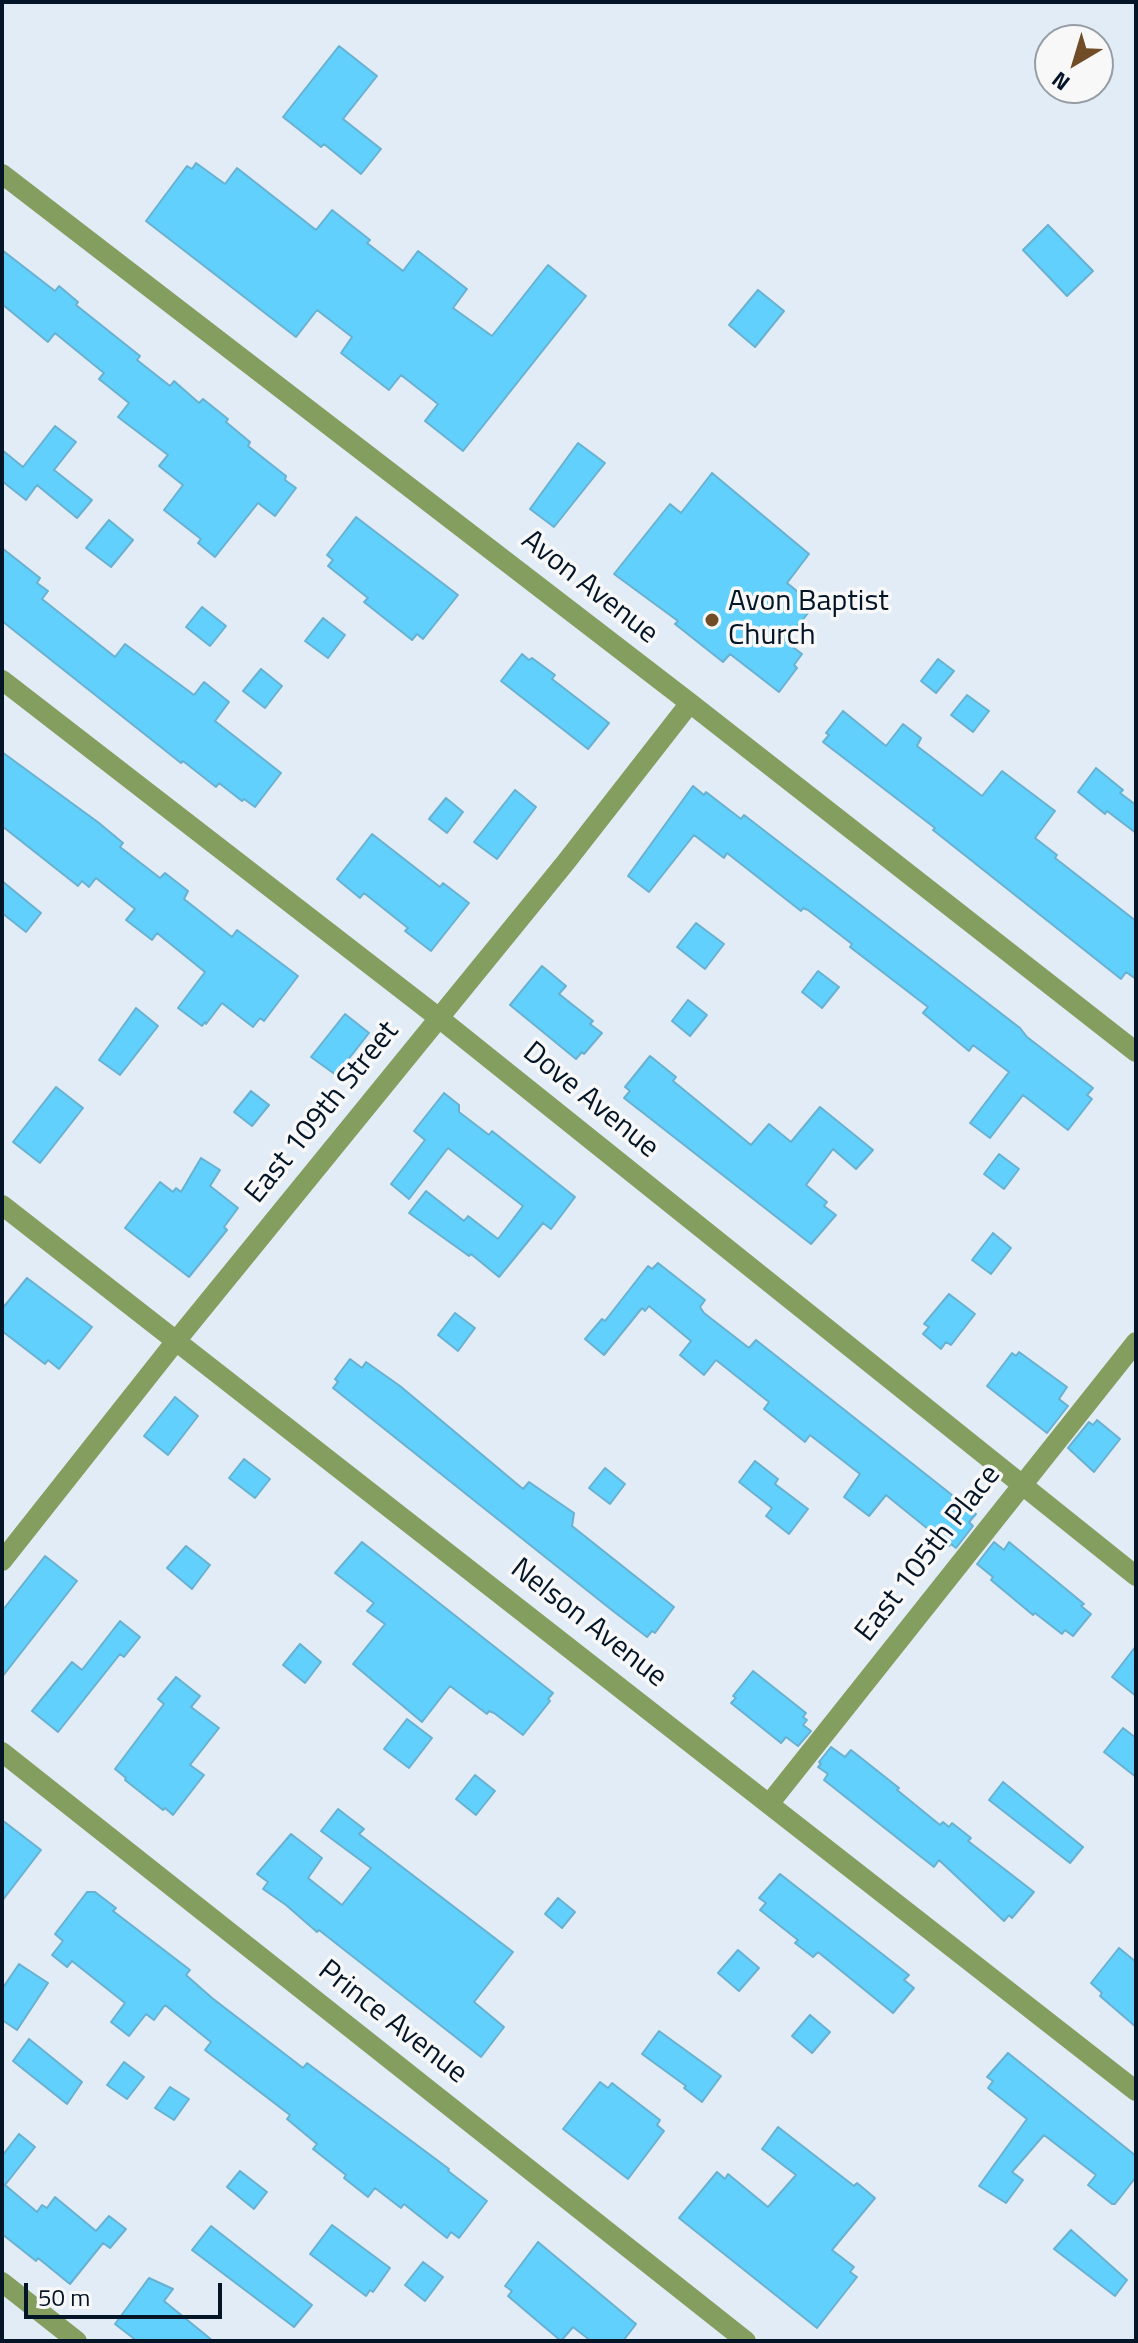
<!DOCTYPE html>
<style>
body{margin:0}
#map{position:relative;width:1138px;height:2343px;overflow:hidden;background:#e2ecf6;font-family:"Titillium Web",sans-serif}
canvas{display:block}
.frame{position:absolute;inset:0;border:4px solid #031526;pointer-events:none}
.north{position:absolute;left:1034px;top:24px;width:80px;height:80px;box-sizing:border-box;background:#f8f8f8;border:2px solid #969da4;border-radius:50%;rotate:218deg;font-size:22px;font-weight:700;line-height:32px;text-align:center;color:#031526}
.north::after{content:'';display:block;margin:auto;width:28px;height:36px;background:#704d26;clip-path:polygon(50% 0,100% 100%,50% 72%,0 100%)}
.scale{position:absolute;left:24px;top:2283px;width:198px;height:36px;box-sizing:border-box;border:4px solid #031526;border-top:0;padding-left:10px;font-size:24px;line-height:28px;white-space:nowrap;color:#031526;-webkit-text-stroke:6px #f8f8f8;paint-order:stroke}
</style>
<div id="map">
<canvas width="1138" height="2343"></canvas>
<div class="frame"></div>
<div class="north">N</div>
<div class="scale">50 m</div>
</div>
<script>
const ctx = document.querySelector('canvas').getContext('2d');
ctx.lineJoin = 'round';
function fill(path, color) { ctx.fillStyle = color; ctx.fill(path, 'evenodd'); }
const shape = rows => new Path2D(rows.map(r => 'M' + r).join(''));
function trace(path, color, width, dash) { ctx.strokeStyle = color; ctx.lineWidth = width; ctx.lineCap = dash ? 'butt' : 'round'; ctx.setLineDash(dash || []); ctx.stroke(path); }
function label(font, color, halo, rows, align = 'center') {
  ctx.font = font + ' "Titillium Web",sans-serif'; ctx.lineWidth = 7; ctx.setLineDash([]); ctx.textBaseline = 'middle'; ctx.strokeStyle = halo; ctx.fillStyle = color; for (const [text, x, y, turn = 0] of rows) {
    ctx.save(); ctx.translate(x, y); ctx.rotate((+turn || 0) * Math.PI / 180); ctx.textAlign = isNaN(turn) ? turn : align; if (halo) ctx.strokeText(text, 0, 0); ctx.fillText(text, 0, 0); ctx.restore();
  }
}
const building = shape([
 [339,46,377,76,343,119,381,149,361,174,324,144,321,147,283,117,339,46],
 [196,163,225,184,237,168,316,230,332,210,370,240,367,243,403,271,418,251,467,289,453,308,492,336,548,265,586,296,463,451,425,421,438,404,401,375,389,390,341,353,352,337,317,310,296,337,146,221,187,166,192,169,196,163],
 [1048,225,1093,271,1067,296,1023,250,1048,225],
 [2,250,55,291,59,286,78,302,76,305,140,356,137,360,170,386,174,381,199,403,203,399,228,419,226,422,250,442,248,446,286,476,285,480,296,488,275,516,258,503,215,557,198,543,201,539,164,510,183,485,159,466,168,455,118,417,129,403,99,379,104,373,55,333,48,342,2,304,2,250],
 [758,290,784,311,755,347,729,325,758,290],
 [55,426,76,442,54,470,92,500,77,518,37,485,26,500,2,481,2,450,23,467,55,426],
 [578,443,605,463,554,527,530,509,578,443],
 [712,473,809,554,787,583,814,605,786,642,802,654,794,665,797,668,779,692,730,654,723,662,675,624,678,621,614,574,670,504,681,513,712,473],
 [356,517,458,595,423,639,417,634,412,640,364,602,368,598,328,566,333,560,327,555,356,517],
 [109,520,133,540,111,567,86,548,109,520],
 [2,548,40,578,37,583,48,591,42,599,115,657,125,644,194,695,204,682,229,702,215,721,281,773,255,807,244,799,242,801,219,783,216,787,183,761,181,763,2,621,2,548],
 [202,607,226,626,210,646,186,627,202,607],
 [323,618,345,635,328,658,305,641,323,618],
 [522,654,529,660,532,658,555,675,552,679,609,723,588,749,501,681,522,654],
 [938,659,954,671,936,693,921,681,938,659],
 [261,669,282,686,265,708,243,691,261,669],
 [967,695,989,711,973,732,951,715,967,695],
 [843,711,886,746,903,724,921,738,917,746,982,796,1002,771,1055,811,1035,838,1057,855,1055,858,1136,921,1136,979,1126,972,1121,979,933,830,935,828,823,742,829,735,826,733,843,711],
 [2,752,99,823,123,843,120,847,160,878,165,873,188,891,184,899,232,937,237,930,298,976,264,1021,260,1018,253,1027,222,1003,206,1024,205,1022,202,1026,178,1008,205,972,157,933,152,940,126,920,135,909,96,878,89,887,82,881,78,886,2,826,2,752],
 [1096,768,1123,790,1120,793,1136,805,1136,833,1107,811,1105,814,1078,792,1096,768],
 [693,786,704,795,706,792,741,819,744,815,1020,1028,1027,1037,1093,1088,1087,1095,1092,1099,1068,1130,1023,1095,990,1138,970,1123,1009,1072,973,1045,969,1051,923,1013,928,1007,850,947,852,944,808,910,803,908,801,911,727,853,724,858,694,835,649,892,628,876,693,786],
 [515,790,536,807,497,859,474,842,515,790],
 [446,798,463,812,447,833,429,819,446,798],
 [372,834,440,887,443,883,469,903,431,951,405,931,408,928,364,893,360,898,337,879,372,834],
 [2,881,41,913,26,932,2,913,2,881],
 [696,923,724,944,705,969,677,947,696,923],
 [542,966,566,986,559,994,593,1021,590,1024,602,1033,584,1054,582,1052,576,1059,510,1005,542,966],
 [818,971,839,987,822,1008,802,992,818,971],
 [688,1000,707,1015,690,1036,672,1021,688,1000],
 [136,1008,158,1026,120,1075,99,1060,136,1008],
 [345,1014,369,1033,336,1075,311,1057,345,1014],
 [650,1056,676,1077,673,1081,751,1145,769,1124,791,1142,820,1107,873,1150,856,1169,833,1149,806,1185,827,1202,824,1206,836,1215,811,1244,624,1098,630,1091,625,1087,650,1056],
 [56,1087,83,1108,40,1163,13,1142,56,1087],
 [251,1091,269,1105,252,1126,234,1112,251,1091],
 [444,1093,459,1105,459,1112,489,1135,492,1131,575,1197,551,1229,543,1223,499,1277,471,1254,469,1256,409,1213,426,1191,464,1221,468,1216,498,1239,523,1206,448,1148,409,1199,391,1184,425,1140,414,1131,444,1093],
 [999,1154,1019,1169,1004,1189,984,1174,999,1154],
 [201,1158,220,1170,210,1186,238,1208,224,1227,227,1230,189,1277,125,1228,160,1182,173,1192,176,1188,181,1192,201,1158],
 [993,1233,1011,1248,991,1274,972,1260,993,1233],
 [658,1263,705,1300,700,1307,704,1313,749,1348,756,1340,976,1514,969,1522,973,1526,956,1548,951,1544,949,1546,886,1495,869,1516,844,1497,860,1474,810,1435,805,1442,764,1409,769,1402,716,1360,704,1375,680,1355,691,1341,649,1306,645,1311,642,1308,604,1355,585,1339,602,1319,605,1321,648,1266,652,1269,658,1263],
 [27,1278,92,1327,59,1369,48,1360,45,1364,2,1331,2,1309,27,1278],
 [949,1294,975,1314,951,1345,946,1342,941,1349,923,1334,929,1327,924,1324,949,1294],
 [455,1313,475,1328,458,1351,438,1335,455,1313],
 [1019,1352,1067,1387,1059,1399,1068,1406,1047,1433,987,1386,1012,1353,1016,1356,1019,1352],
 [350,1359,362,1368,366,1362,400,1386,523,1489,529,1482,574,1513,572,1526,674,1607,655,1633,652,1631,647,1637,613,1611,333,1388,338,1382,335,1379,350,1359],
 [175,1397,198,1416,168,1455,144,1436,175,1397],
 [1097,1420,1120,1439,1094,1472,1068,1448,1089,1422,1093,1425,1097,1420],
 [244,1459,270,1479,255,1498,229,1478,244,1459],
 [755,1461,778,1479,775,1484,808,1509,789,1534,766,1516,772,1508,739,1482,755,1461],
 [605,1468,625,1484,610,1504,589,1488,605,1468],
 [362,1542,553,1693,548,1699,550,1701,523,1735,494,1713,489,1711,487,1714,450,1686,422,1722,353,1664,385,1624,367,1611,374,1603,335,1573,362,1542],
 [994,1542,1004,1550,1009,1542,1084,1604,1081,1606,1091,1614,1073,1636,1065,1630,1062,1634,1035,1613,1033,1615,991,1580,993,1577,977,1564,994,1542],
 [186,1546,210,1565,192,1589,167,1568,186,1546],
 [45,1556,77,1581,2,1677,2,1611,45,1556],
 [120,1621,140,1637,124,1657,120,1654,58,1732,32,1711,72,1662,82,1670,120,1621],
 [300,1644,321,1662,305,1683,283,1665,300,1644],
 [1136,1646,1136,1696,1112,1677,1136,1646],
 [753,1671,806,1713,803,1717,807,1720,803,1725,811,1731,798,1746,786,1737,781,1743,731,1703,736,1698,733,1696,753,1671],
 [176,1677,200,1696,191,1707,219,1728,190,1765,204,1775,173,1815,165,1808,163,1810,125,1780,126,1778,115,1769,164,1704,158,1699,176,1677],
 [407,1719,432,1738,409,1768,384,1749,407,1719],
 [1123,1728,1136,1738,1136,1777,1104,1752,1123,1728],
 [831,1747,845,1757,851,1750,899,1788,897,1790,940,1825,943,1822,949,1827,952,1823,971,1838,968,1841,1034,1892,1012,1918,1009,1915,1004,1921,939,1860,934,1867,824,1780,828,1774,818,1767,821,1764,819,1762,831,1747],
 [475,1775,495,1791,476,1815,456,1799,475,1775],
 [1003,1782,1083,1847,1070,1863,989,1800,1003,1782],
 [338,1809,364,1829,359,1834,513,1952,474,2002,504,2027,481,2057,319,1930,317,1932,286,1905,263,1889,268,1882,257,1874,291,1834,322,1858,308,1878,342,1905,371,1868,321,1831,338,1809],
 [2,1820,41,1850,2,1901,2,1820],
 [780,1874,909,1975,904,1980,914,1988,893,2013,818,1952,813,1957,795,1943,798,1940,760,1910,766,1903,759,1898,780,1874],
 [87,1892,95,1892,116,1908,113,1911,190,1970,186,1975,212,1998,303,2068,307,2063,449,2169,448,2171,487,2201,459,2238,451,2232,447,2238,404,2204,401,2208,375,2188,368,2197,344,2178,346,2175,313,2149,317,2144,287,2119,290,2115,205,2050,211,2042,165,2005,154,2020,146,2014,129,2036,111,2022,125,2003,72,1961,67,1967,52,1955,63,1941,55,1934,87,1892],
 [558,1898,575,1912,562,1928,545,1914,558,1898],
 [1119,1948,1136,1962,1136,2027,1100,1996,1102,1993,1091,1983,1119,1948],
 [738,1950,759,1968,739,1991,718,1973,738,1950],
 [19,1964,48,1983,17,2030,2,2020,2,1989,19,1964],
 [810,2015,830,2032,812,2053,792,2036,810,2015],
 [659,2031,721,2076,702,2102,684,2088,686,2086,642,2054,659,2031],
 [29,2039,82,2082,67,2104,13,2061,29,2039],
 [1008,2053,1136,2156,1136,2177,1115,2204,1112,2204,1088,2185,1096,2175,1044,2135,1012,2172,1023,2180,1006,2203,979,2186,1027,2119,988,2088,993,2081,987,2077,1008,2053],
 [124,2062,144,2077,127,2099,107,2085,124,2062],
 [600,2082,608,2088,612,2083,660,2120,657,2125,664,2131,628,2179,563,2129,600,2082],
 [170,2087,189,2099,174,2120,155,2108,170,2087],
 [778,2127,854,2186,857,2183,875,2198,832,2250,854,2267,850,2272,857,2277,817,2328,679,2218,717,2172,725,2179,728,2174,768,2207,796,2175,762,2149,778,2127],
 [19,2134,35,2147,5,2185,37,2212,42,2205,47,2208,55,2197,96,2231,109,2216,126,2229,110,2248,103,2243,70,2284,38,2258,36,2261,2,2234,2,2156,19,2134],
 [240,2171,267,2192,254,2209,227,2187,240,2171],
 [332,2225,390,2268,373,2292,370,2290,366,2296,310,2254,332,2225],
 [211,2226,312,2305,294,2327,192,2250,211,2226],
 [1071,2230,1127,2280,1115,2296,1054,2249,1071,2230],
 [538,2242,636,2324,623,2341,591,2341,573,2327,561,2341,508,2296,512,2291,505,2286,538,2242],
 [423,2262,443,2277,425,2301,405,2285,423,2262],
 [149,2278,173,2289,164,2301,213,2341,137,2341,115,2324,149,2278]
]);
const street = shape([
 [2,174,690,703,1136,1052],
 [2,680,439,1018,1136,1576],
 [2,1205,1136,2091],
 [2,1561,176,1341,566,862,690,703],
 [2,1752,746,2341],
 [769,1804,1136,1342],
 [2,2282,77,2341]
]);
const markers = [
 [712,620,8,"#704d26"]
];
const streetNames = [
 ["Avon Avenue",589,588,38],
 ["Dove Avenue",590,1101,39],
 ["East 109th Street",323,1113,-51],
 ["East 105th Place",929,1554,-52],
 ["Nelson Avenue",588,1624,38],
 ["Prince Avenue",392,2023,38]
];
const poiNames = [
 ["Avon Baptist",728,603],
 ["Church",728,637]
];
fill(building, '#61d0fc');
trace(building, '#68b1d0', 2);
trace(street, '#839e5e', 20);
for (const [x, y, r, color] of markers) { const dot = new Path2D(); dot.arc(x, y, r, 0, 2 * Math.PI); ctx.fillStyle = color; ctx.fill(dot); trace(dot, '#f8f8f8', 3); }
label('30px', '#031526', '#f8f8f8', streetNames);
label('30px', '#031526', '#f8f8f8', poiNames, 'left');
</script>
